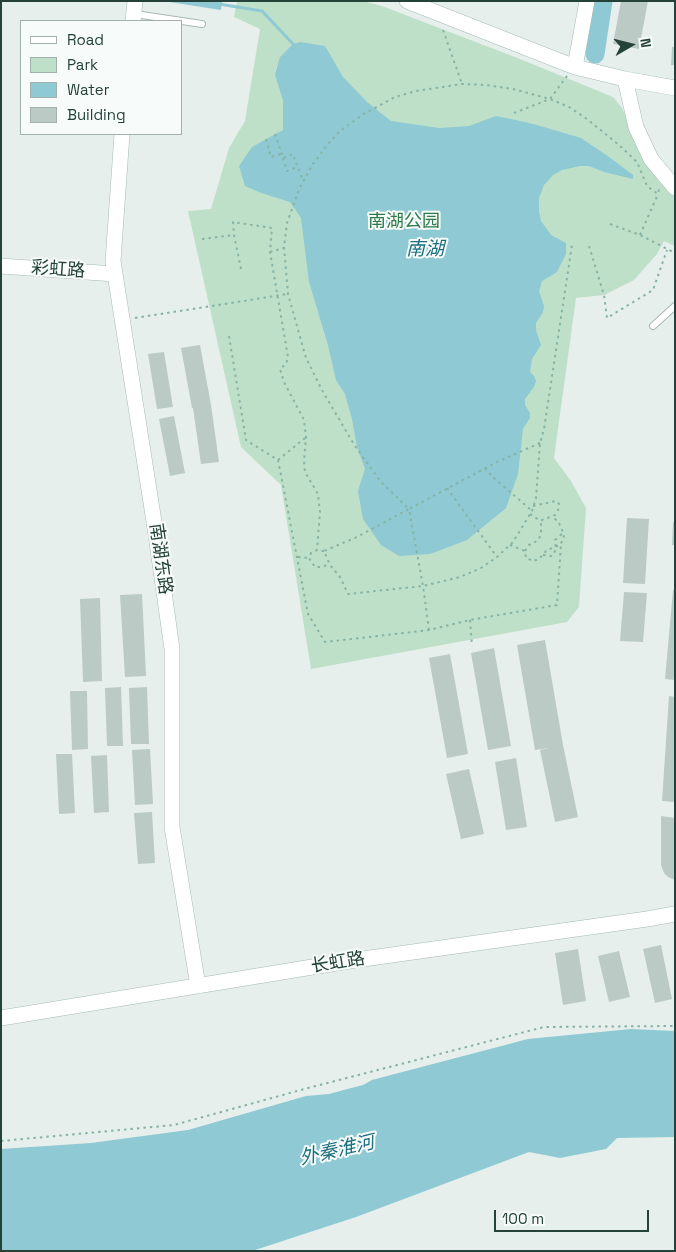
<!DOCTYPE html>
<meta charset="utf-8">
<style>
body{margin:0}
#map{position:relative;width:676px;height:1252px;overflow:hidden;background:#e6efeb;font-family:"Space Grotesk",sans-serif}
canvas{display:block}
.frame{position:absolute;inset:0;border:2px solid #24423a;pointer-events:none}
.legend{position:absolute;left:20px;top:20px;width:162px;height:115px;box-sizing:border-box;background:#f7fbf9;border:1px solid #a3b1ad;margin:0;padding:6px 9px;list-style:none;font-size:15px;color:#24423a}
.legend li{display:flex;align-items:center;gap:10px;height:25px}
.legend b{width:25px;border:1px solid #a3b1ad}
.north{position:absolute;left:606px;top:20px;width:50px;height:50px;-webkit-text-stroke:4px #f7fbf9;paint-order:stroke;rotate:82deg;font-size:14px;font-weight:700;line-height:20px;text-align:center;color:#24423a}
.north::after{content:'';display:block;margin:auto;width:18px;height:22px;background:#24423a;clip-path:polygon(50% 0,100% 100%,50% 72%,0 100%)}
.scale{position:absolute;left:494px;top:1210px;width:155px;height:22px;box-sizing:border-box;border:2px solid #24423a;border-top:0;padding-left:6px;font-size:15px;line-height:18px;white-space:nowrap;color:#24423a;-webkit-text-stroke:4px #f7fbf9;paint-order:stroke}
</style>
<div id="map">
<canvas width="676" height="1252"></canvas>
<div class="frame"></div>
<ul class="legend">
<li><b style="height:6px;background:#fff"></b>Road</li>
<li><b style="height:14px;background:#bfe0c8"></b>Park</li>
<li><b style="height:14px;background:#8ec9d4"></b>Water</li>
<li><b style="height:14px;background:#bbcac4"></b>Building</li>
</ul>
<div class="north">N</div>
<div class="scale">100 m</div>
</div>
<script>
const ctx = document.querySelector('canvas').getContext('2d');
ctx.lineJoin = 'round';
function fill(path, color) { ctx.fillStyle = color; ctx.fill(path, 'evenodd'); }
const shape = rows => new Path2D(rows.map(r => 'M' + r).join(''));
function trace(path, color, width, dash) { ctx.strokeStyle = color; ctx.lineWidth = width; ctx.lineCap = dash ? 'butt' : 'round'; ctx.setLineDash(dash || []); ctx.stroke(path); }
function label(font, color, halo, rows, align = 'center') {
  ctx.font = font + ' "Space Grotesk","Noto Sans SC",sans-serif'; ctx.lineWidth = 4; ctx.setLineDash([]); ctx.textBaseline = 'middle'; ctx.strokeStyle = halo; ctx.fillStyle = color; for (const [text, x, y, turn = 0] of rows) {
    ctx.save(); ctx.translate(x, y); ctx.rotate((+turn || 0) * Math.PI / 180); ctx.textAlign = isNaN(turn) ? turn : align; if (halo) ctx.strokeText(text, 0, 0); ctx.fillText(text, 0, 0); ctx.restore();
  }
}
const green = shape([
 [237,1,363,1,382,6,520,59,613,97,622,108,649,164,675,193,675,246,664,241,657,254,634,280,604,295,576,298,554,458,571,481,586,508,579,607,567,622,311,669,281,485,241,447,188,211,211,209,229,148,245,121,260,29,234,17]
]);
const water = shape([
 [163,1,222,1,221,10],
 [300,42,325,46,343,77,367,102,391,121,439,128,469,126,496,116,516,120,537,125,581,138,609,157,633,175,633,179,604,172,589,166,580,166,562,170,553,175,544,185,539,198,539,211,541,221,551,235,566,243,566,254,557,272,542,281,539,291,544,306,543,312,536,323,536,330,541,345,532,359,530,372,534,376,536,381,534,387,525,399,525,405,530,413,530,418,523,429,518,474,506,508,467,540,430,554,399,556,381,545,363,519,358,491,365,469,357,447,352,419,345,394,336,380,328,345,309,282,301,218,290,202,261,193,245,186,239,166,252,147,283,130,283,100,275,75,280,57,293,44],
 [631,1029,675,1031,675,1137,617,1138,606,1149,560,1158,529,1152,356,1217,252,1251,1,1251,1,1149,91,1143,188,1130,306,1096,329,1094,340,1091,363,1085,372,1080,528,1039]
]);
const stream = shape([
 [219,4,262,11,293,44]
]);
const river = shape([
 [595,54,603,1]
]);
const building = shape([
 [621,1,648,1,639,49,613,44],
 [672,47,675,47,675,65,671,65],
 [200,345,211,405,219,462,201,464,193,408,192,408,181,348],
 [164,352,173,407,157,409,148,354],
 [174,416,185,473,170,476,159,419],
 [627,518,649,519,645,584,623,583],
 [673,522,675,522,675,545,672,545],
 [673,590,675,590,675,680,665,679],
 [624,592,647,593,643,642,620,641],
 [142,594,146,676,125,677,120,595],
 [100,598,102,681,83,682,80,599],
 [545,640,563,745,578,817,555,822,540,750,549,748,535,750,517,645],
 [494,648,511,746,488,750,471,653],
 [450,654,468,754,447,758,429,658],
 [121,687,123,746,107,746,105,688],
 [147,687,149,744,131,744,129,688],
 [70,691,87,691,88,749,72,750],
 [669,696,675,697,675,802,662,801],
 [150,749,153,804,135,805,132,750],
 [56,754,72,754,75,813,59,814],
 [107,755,109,812,94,813,91,756],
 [516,758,527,827,506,830,495,762],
 [469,769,484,834,461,839,446,774],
 [152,812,155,863,138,864,134,813],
 [661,816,675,818,675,880,668,877,664,873,661,865],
 [661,945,672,999,655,1003,643,949],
 [578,949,586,1001,563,1005,555,953],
 [619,951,630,997,609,1002,598,956]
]);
const path = shape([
 [443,30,462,84],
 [514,113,550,99,567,76],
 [275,134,283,158,293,154,303,181],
 [266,139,271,157,281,154],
 [283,158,287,171,298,167],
 [610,224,640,235,675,253],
 [640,235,658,194],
 [202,239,234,235],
 [589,246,604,295,607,318,653,290,667,250],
 [270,252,284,248],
 [241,269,234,235,233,222,272,228,270,252,288,357,286,364,280,369,284,382,304,420,306,437,304,461,305,472,318,494,320,512,317,550],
 [135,318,288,294],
 [229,336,246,440,278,460,308,614,325,642,429,630,470,620,557,605,561,544],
 [540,443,497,462,409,509,381,482,355,446,323,392,306,358,288,294,284,247,287,223,300,187,313,164,328,144,340,131,362,115,395,97,416,91,462,84,486,85,513,89,550,99,569,107,587,119,619,145,637,162,647,186,658,194,659,189],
 [278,460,305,438],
 [485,468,493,477,531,510],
 [447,488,497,557],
 [530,514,539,520,542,520,555,515,559,508,559,504,556,501,533,506],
 [510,545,525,551,526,558,533,561,539,559,547,550,560,545,564,538,563,532,558,521,551,517],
 [324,551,317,550,311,553,309,558,315,567,320,567,325,566,328,561],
 [525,551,529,545,537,541,539,539,541,533,541,520],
 [543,555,551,556,553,555,556,549,555,540,563,533],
 [298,557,309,558],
 [470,620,472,646],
 [429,630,423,586,409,509,357,537,324,551,330,565,340,577,348,594,423,586,460,577,481,568,497,557,513,542,532,511,536,498,540,443,544,429,572,245],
 [1,1141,174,1125,308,1088,544,1027,675,1026]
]);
const lane = shape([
 [135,14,202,24],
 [653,326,675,306]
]);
const secondary = shape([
 [407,1,575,67,625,79,675,88],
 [133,21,135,1],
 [575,67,587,1],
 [625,79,636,127,651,159,675,188],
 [122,134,113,261,155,528,172,649,172,827,198,986],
 [1,266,115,274],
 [1,1018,349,961,647,919,675,914]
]);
const parkNames = [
 ["南湖公园",404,222]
];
const streetNames = [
 ["彩虹路",58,270,4],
 ["南湖东路",160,559,82],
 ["长虹路",338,963,-9]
];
const waterNames = [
 ["南湖",425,250],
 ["外秦淮河",337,1151,-13]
];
fill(green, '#bfe0c8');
fill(water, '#8ec9d4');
trace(stream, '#8ec9d4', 3);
trace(river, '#8ec9d4', 19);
fill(building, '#bbcac4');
trace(lane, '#a8b8b2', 8);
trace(secondary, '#a4bbb3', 16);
trace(path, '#86b3a5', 2, [2.5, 4]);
trace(lane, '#fff', 6);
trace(secondary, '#fff', 15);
label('18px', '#2d7a4b', '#f7fbf9', parkNames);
label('18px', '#24423a', '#f7fbf9', streetNames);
label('italic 19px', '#1c6f80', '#f7fbf9', waterNames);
</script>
